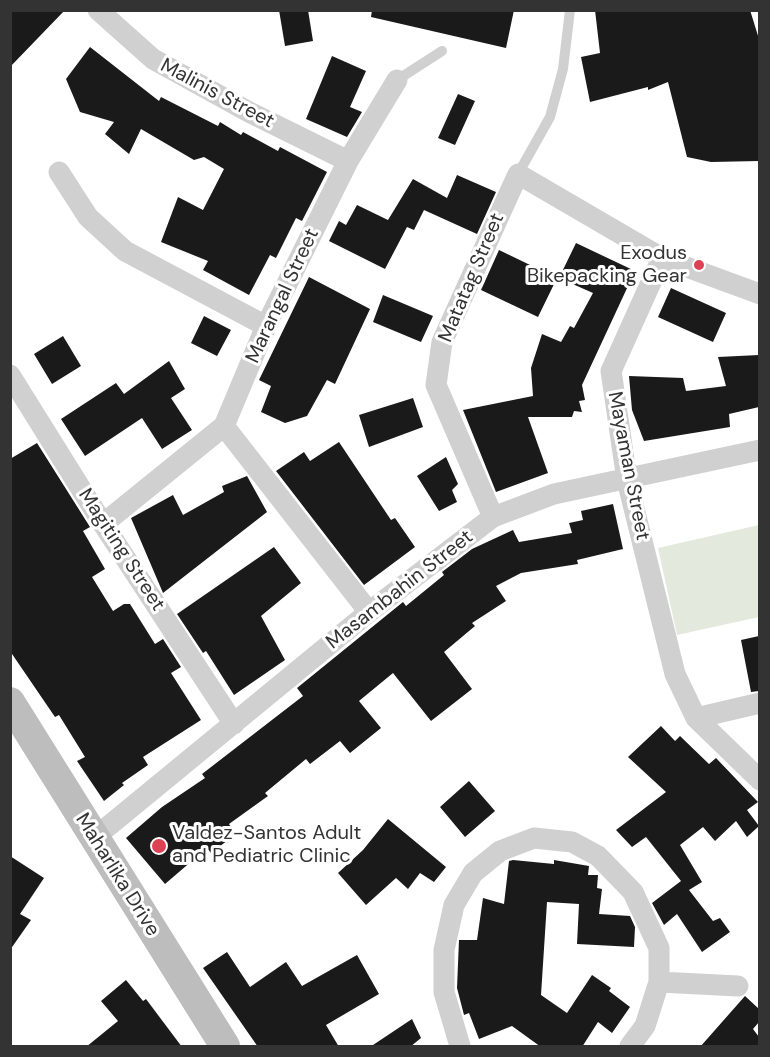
<!DOCTYPE html>
<style>
body{margin:0}
#map{position:relative;width:770px;height:1057px;overflow:hidden;background:#fff;font-family:"DM Sans",sans-serif}
canvas{display:block}
.frame{position:absolute;inset:0;border:12px solid #333;pointer-events:none}
</style>
<div id="map">
<canvas width="770" height="1057"></canvas>
<div class="frame"></div>
</div>
<script>
const ctx = document.querySelector('canvas').getContext('2d');
ctx.lineJoin = 'round';
function fill(path, color) { ctx.fillStyle = color; ctx.fill(path, 'evenodd'); }
const shape = rows => new Path2D(rows.map(r => 'M' + r).join(''));
function trace(path, color, width, dash) { ctx.strokeStyle = color; ctx.lineWidth = width; ctx.lineCap = dash ? 'butt' : 'round'; ctx.setLineDash(dash || []); ctx.stroke(path); }
function label(font, color, halo, rows, align = 'center') {
  ctx.font = font + ' "DM Sans",sans-serif'; ctx.lineWidth = 6; ctx.setLineDash([]); ctx.textBaseline = 'middle'; ctx.strokeStyle = halo; ctx.fillStyle = color; for (const [text, x, y, turn = 0] of rows) {
    ctx.save(); ctx.translate(x, y); ctx.rotate((+turn || 0) * Math.PI / 180); ctx.textAlign = isNaN(turn) ? turn : align; if (halo) ctx.strokeText(text, 0, 0); ctx.fillText(text, 0, 0); ctx.restore();
  }
}
const green = shape([
 [759,525,759,617,677,635,658,548]
]);
const building = shape([
 [10,10,65,10,10,67],
 [279,10,308,10,313,41,285,46],
 [372,10,514,10,506,48,371,17],
 [595,10,750,10,759,39,759,161,711,162,687,157,668,82,648,90,648,87,590,102,581,57,600,53],
 [90,47,159,101,161,97,218,126,220,122,241,135,243,132,278,151,280,147,327,172,302,221,296,218,276,258,270,255,249,295,203,270,208,261,161,242,178,197,203,210,224,169,204,157,194,160,141,129,129,154,105,134,114,122,80,112,66,79],
 [332,56,366,71,350,107,362,112,347,137,306,119],
 [458,94,475,101,455,145,438,138],
 [457,175,496,192,477,234,424,210,414,230,407,227,385,269,329,241,339,221,346,225,357,205,388,220,413,179,447,198],
 [576,243,635,271,582,385,585,400,579,401,582,412,574,411,572,417,528,417,548,473,496,492,463,410,533,396,531,368,542,334,561,342,570,326,574,328,593,293,559,278],
 [499,250,557,278,538,317,481,290],
 [309,277,370,309,335,384,327,380,307,416,285,423,261,412,271,386,259,380],
 [671,288,726,313,713,342,658,317],
 [383,295,433,316,421,342,373,322],
 [204,316,231,330,217,356,191,343],
 [63,336,81,366,52,384,34,354],
 [759,355,759,407,729,414,730,427,644,441,632,410,629,376,683,378,686,391,726,386,718,357],
 [169,361,185,389,171,398,192,430,162,449,142,418,85,456,61,419,116,383,124,394],
 [413,398,423,427,369,447,359,415],
 [339,442,391,520,395,518,415,547,364,585,276,471,304,452,310,461],
 [37,443,90,527,83,531,105,569,92,577,113,611,124,604,130,604,155,644,163,639,181,667,171,673,201,720,143,757,148,765,122,783,124,785,104,801,77,761,85,757,59,715,55,717,10,651,10,459],
 [446,457,458,484,452,490,457,502,439,511,417,476],
 [247,476,267,512,163,593,131,518,173,495,183,515,224,492,222,486],
 [613,504,623,549,577,560,578,564,521,573,496,586,506,601,472,623,475,626,444,652,472,689,431,721,393,673,359,701,381,728,350,753,340,741,310,764,306,759,265,793,268,796,229,824,236,834,211,853,207,848,165,884,126,838,162,807,205,778,202,774,303,696,297,688,403,602,406,606,444,575,442,572,472,549,513,530,519,542,572,533,569,523,583,520,581,511],
 [274,547,301,583,261,616,285,660,234,695,206,651,203,653,177,614],
 [759,636,759,691,751,692,741,640],
 [661,726,675,741,680,736,709,764,716,758,758,802,747,810,759,826,747,837,736,821,715,841,703,827,680,845,702,882,689,890,713,921,720,918,730,932,702,952,677,914,664,925,652,903,681,881,646,837,632,847,616,830,666,792,628,757],
 [469,781,495,811,465,837,440,807],
 [388,819,446,867,434,882,420,873,408,889,396,878,366,905,338,873,363,850],
 [10,856,44,878,20,914,31,920,10,950],
 [513,860,554,864,554,860,589,866,588,875,598,875,597,888,602,889,599,914,630,916,635,927,634,947,577,944,579,904,547,902,541,995,567,1013,592,975,611,988,609,991,630,1007,612,1033,598,1022,582,1047,541,1047,512,1026,479,1039,469,1013,464,1015,457,988,459,940,477,940,483,898,504,904,509,861],
 [227,952,250,987,286,962,302,986,357,955,379,994,326,1025,339,1047,258,1047,203,968],
 [126,980,143,1001,146,999,182,1047,86,1047,118,1021,101,1001],
 [745,996,759,1009,759,1022,753,1029,759,1037,759,1047,700,1047],
 [412,1019,421,1038,410,1047,370,1047]
]);
const lane = shape([
 [397,80,442,51],
 [518,174,550,117,563,69,570,10]
]);
const street = shape([
 [98,10,153,59,249,112,348,161],
 [59,172,88,217,125,251,266,326],
 [662,258,760,294],
 [10,375,103,524,234,724],
 [224,426,369,612],
 [493,517,436,385,442,342,518,174,662,258,611,371,627,480,675,674,696,718,760,780],
 [103,524,224,426,266,326,348,161,397,80],
 [696,718,760,703],
 [94,838,369,612,493,517,554,494,760,450],
 [659,982,738,986],
 [460,1046,444,992,444,950,454,905,473,873,500,851,534,838,572,842,598,856,633,892,659,948,659,982,645,1026,630,1046]
]);
const secondary = shape([
 [10,702,225,1046]
]);
const markers = [
 [699,265,6,"#dc4253"],
 [159,846,8,"#dc4253"]
];
const streetNames = [
 ["Malinis Street",217,94,28],
 ["Matatag Street",472,278,-67],
 ["Marangal Street",283,296,-65],
 ["Mayaman Street",628,466,79],
 ["Magiting Street",121,550,57],
 ["Masambahin Street",400,590,-38],
 ["Maharlika Drive",117,875,58]
];
const poiNames = [
 ["Exodus",687,254],
 ["Bikepacking Gear",687,277],
 ["Valdez-Santos Adult",172,834,"left"],
 ["and Pediatric Clinic",172,857,"left"]
];
fill(green, '#e3e9dc');
fill(building, '#1a1a1a');
trace(lane, '#d0d0d0', 10);
trace(street, '#d0d0d0', 21);
trace(secondary, '#bdbdbd', 30);
for (const [x, y, r, color] of markers) { const dot = new Path2D(); dot.arc(x, y, r, 0, 2 * Math.PI); ctx.fillStyle = color; ctx.fill(dot); trace(dot, '#fff', 2); }
label('20px', '#333', '#fff', streetNames);
label('20px', '#333', '#fff', poiNames, 'right');
</script>
